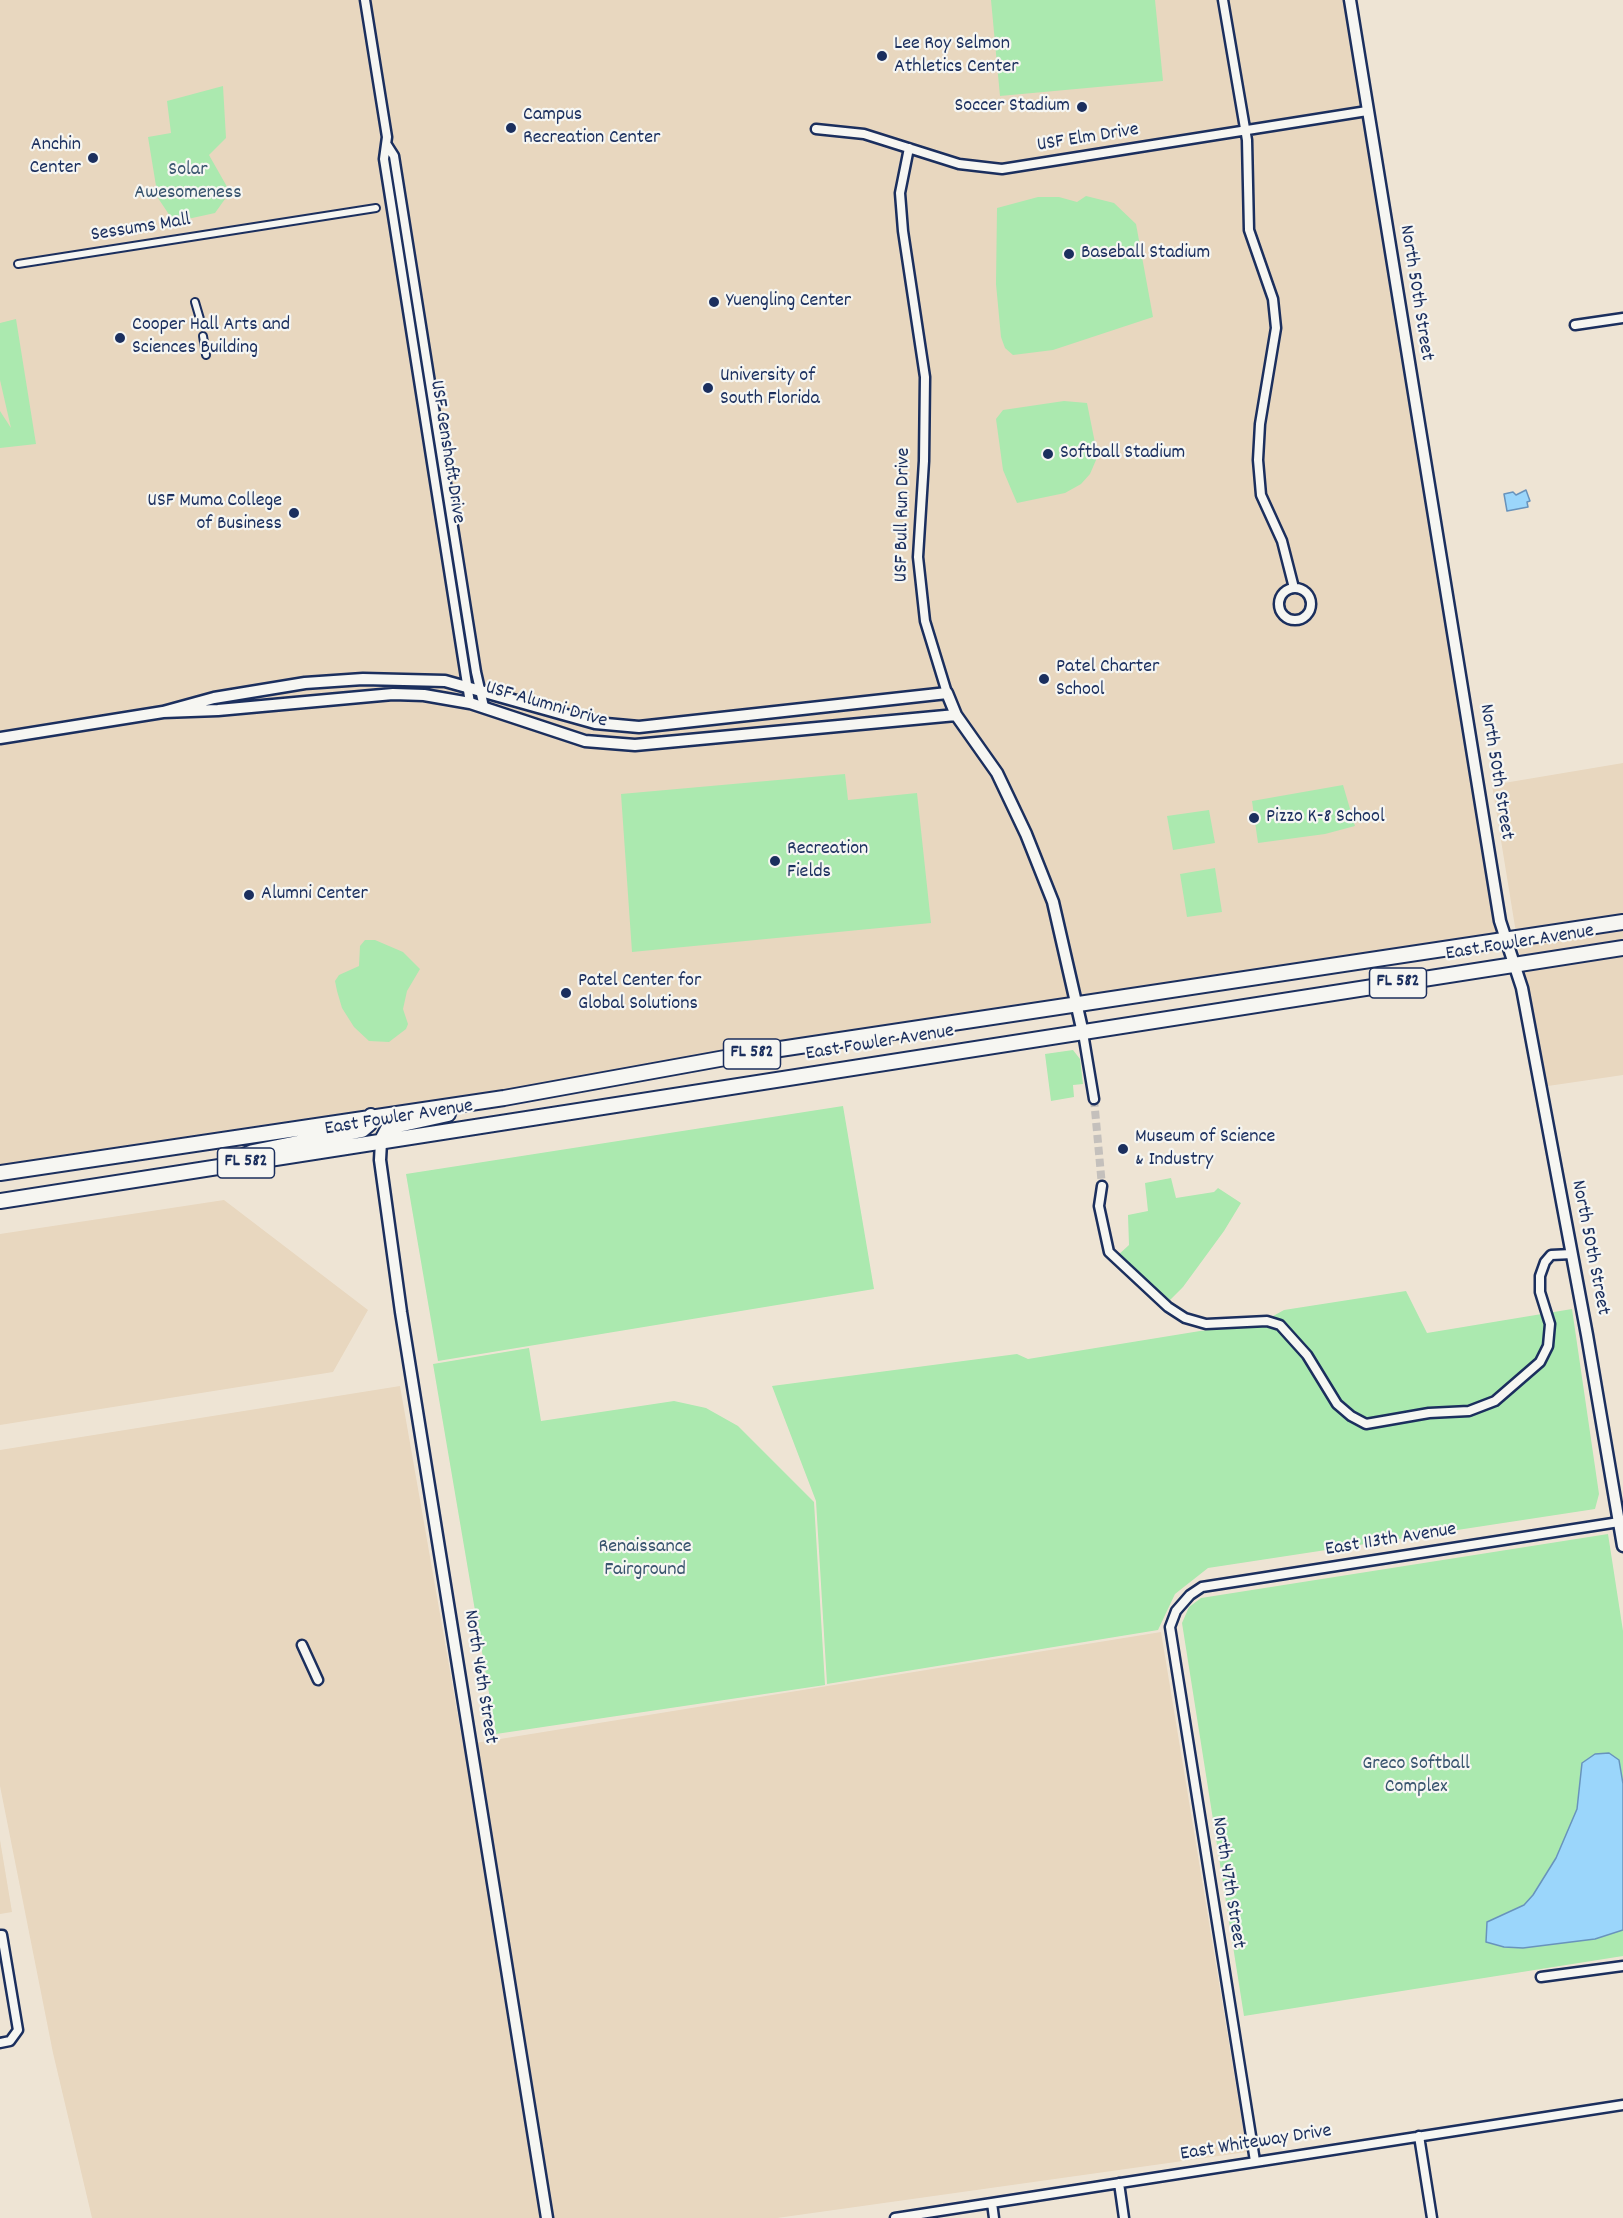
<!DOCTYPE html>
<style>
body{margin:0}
canvas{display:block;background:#eee4d4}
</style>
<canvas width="1623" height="2218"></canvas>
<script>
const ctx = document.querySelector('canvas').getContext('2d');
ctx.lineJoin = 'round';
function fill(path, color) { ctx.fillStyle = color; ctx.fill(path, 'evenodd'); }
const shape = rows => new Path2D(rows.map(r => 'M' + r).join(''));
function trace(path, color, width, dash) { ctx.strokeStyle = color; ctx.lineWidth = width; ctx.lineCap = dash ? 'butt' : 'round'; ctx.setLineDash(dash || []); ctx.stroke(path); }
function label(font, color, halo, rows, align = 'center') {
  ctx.font = font + ' Dekko,sans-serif'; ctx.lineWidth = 4.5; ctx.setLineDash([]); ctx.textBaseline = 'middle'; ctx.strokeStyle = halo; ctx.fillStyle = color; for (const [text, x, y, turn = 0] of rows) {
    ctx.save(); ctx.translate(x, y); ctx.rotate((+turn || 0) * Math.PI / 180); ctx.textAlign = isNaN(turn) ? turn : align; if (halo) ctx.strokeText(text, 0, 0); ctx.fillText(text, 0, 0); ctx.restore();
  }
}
const built = shape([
 [0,0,1356,0,1505,941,0,1174],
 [1623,763,1623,1075,1541,1087,1492,785],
 [224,1200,368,1310,333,1372,0,1425,0,1234],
 [400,1386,463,1745,1161,1632,1247,2152,777,2218,92,2218,53,2053,0,1786,0,1450],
 [0,1840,12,1912,0,1914]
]);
const green = shape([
 [991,0,1155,0,1163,81,1000,96],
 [223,86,226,138,209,155,230,192,215,213,174,222,158,198,148,137,171,133,167,101],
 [1086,196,1114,203,1136,224,1153,317,1053,350,1013,355,1005,348,1001,337,996,284,997,208,1038,197,1059,197,1077,202],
 [16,319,36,444,0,448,0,411,11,428,0,380,0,323],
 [1064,401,1087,403,1096,448,1096,460,1090,474,1081,484,1065,493,1017,503,1003,470,996,419,1003,410],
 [845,774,848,800,917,793,931,923,632,952,621,794],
 [1343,785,1355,826,1325,834,1258,843,1252,801],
 [1209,810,1215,843,1173,850,1167,816],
 [1215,868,1222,912,1187,917,1180,874],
 [365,940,375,940,403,952,420,969,407,991,403,1009,408,1024,406,1029,389,1042,369,1041,354,1027,342,1008,337,991,335,981,339,975,359,966,360,946],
 [1073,1050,1080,1059,1083,1084,1073,1085,1074,1097,1051,1101,1045,1054],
 [843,1106,874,1289,438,1361,406,1174],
 [1171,1178,1176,1198,1214,1192,1218,1188,1241,1203,1224,1231,1183,1287,1170,1300,1117,1256,1129,1245,1128,1215,1148,1211,1145,1183],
 [1406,1291,1427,1333,1572,1309,1599,1494,1595,1509,1208,1568,1175,1594,1158,1630,827,1684,816,1501,772,1386,1017,1354,1028,1359,1200,1331,1257,1325,1284,1310],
 [529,1348,541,1421,674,1401,706,1408,738,1426,814,1502,825,1685,496,1734,433,1364],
 [1608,1534,1623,1631,1623,1956,1244,2016,1182,1623,1189,1607,1201,1598]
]);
const water = shape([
 [1526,490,1530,501,1527,502,1528,507,1507,511,1504,494,1513,492,1516,495,1526,490],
 [1609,1753,1619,1760,1623,1784,1623,1930,1595,1939,1523,1948,1504,1947,1486,1942,1487,1922,1524,1905,1533,1895,1556,1858,1577,1809,1582,1763,1595,1754,1609,1753]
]);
const minorTunnel = shape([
 [1094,1099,1102,1186]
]);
const pedestrian = shape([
 [18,264,376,208],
 [195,302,200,319],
 [203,336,206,355]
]);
const minor = shape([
 [365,0,387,137,384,159,470,703],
 [1223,0,1247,140,1249,230,1273,299,1276,328,1260,424,1258,460,1261,495,1282,541,1294,588],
 [816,129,864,134,959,164,1002,169,1367,111],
 [387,145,394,156,476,672,484,707],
 [909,148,900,193,903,231,925,377,924,461,918,557,925,621,947,693],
 [1575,325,1623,318],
 '1279 604a16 16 0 1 1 32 0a16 16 0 1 1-32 0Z',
 [1083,1033,1094,1099],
 [1102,1186,1099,1206,1109,1252,1168,1307,1185,1318,1206,1324,1267,1321,1280,1325,1307,1355,1337,1404,1351,1416,1366,1424,1429,1413,1469,1411,1495,1401,1540,1362,1548,1346,1550,1324,1540,1292,1540,1276,1545,1262,1551,1255,1572,1254],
 [302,1645,318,1680],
 [0,1935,2,1935,18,2030,10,2041,0,2043],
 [1541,1977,1623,1966],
 [1419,2136,1432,2218],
 [1255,2161,1170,1627,1176,1611,1190,1595,1202,1587,1619,1522],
 [1119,2183,1124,2218],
 [992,2203,994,2218],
 [895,2218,1623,2105]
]);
const tertiary = shape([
 [1350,0,1500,921,1522,988,1587,1335,1623,1546],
 [163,712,214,698,305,683,363,679,445,681,595,723,639,727,947,693,956,715,997,773,1026,834,1053,902,1083,1033],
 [0,738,163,712,218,710,393,694,424,695,470,703,585,741,635,745,956,715],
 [381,1142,380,1160,401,1312,547,2218]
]);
const primary = shape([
 [381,1142,389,1127,448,1114],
 [234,1160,253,1152,362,1130,369,1124,371,1116],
 [0,1173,504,1098,747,1054,1623,922],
 [0,1201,1623,948]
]);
const markers = [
 [882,56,6,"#1b2f5e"],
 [1082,107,6,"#1b2f5e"],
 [511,128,6,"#1b2f5e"],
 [93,158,6,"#1b2f5e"],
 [1069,254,6,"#1b2f5e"],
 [714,302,6,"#1b2f5e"],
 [120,338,6,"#1b2f5e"],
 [708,388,6,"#1b2f5e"],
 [1048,454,6,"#1b2f5e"],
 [294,513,6,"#1b2f5e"],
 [1044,679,6,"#1b2f5e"],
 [1254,818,6,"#1b2f5e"],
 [775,861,6,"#1b2f5e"],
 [249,895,6,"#1b2f5e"],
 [566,993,6,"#1b2f5e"],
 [1123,1149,6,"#1b2f5e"]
];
const shields = [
 [1398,983,57],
 [752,1054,57],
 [246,1163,57]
];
const shieldNames = [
 ["FL 582",1398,983],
 ["FL 582",752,1054],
 ["FL 582",246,1163]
];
const poiNames = [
 ["Lee Roy Selmon",894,45],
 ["Athletics Center",894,68],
 ["Soccer Stadium",1070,107,"right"],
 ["Campus",523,116],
 ["Recreation Center",523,139],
 ["Anchin",81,146,"right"],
 ["Center",81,169,"right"],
 ["Baseball Stadium",1081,254],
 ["Yuengling Center",726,302],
 ["Cooper Hall Arts and",132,326],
 ["Sciences Building",132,349],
 ["University of",720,377],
 ["South Florida",720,400],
 ["Softball Stadium",1060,454],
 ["USF Muma College",282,502,"right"],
 ["of Business",282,525,"right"],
 ["Patel Charter",1056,668],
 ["School",1056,691],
 ["Pizzo K-8 School",1266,818],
 ["Recreation",787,850],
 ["Fields",787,873],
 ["Alumni Center",261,895],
 ["Patel Center for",578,982],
 ["Global Solutions",578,1005],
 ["Museum of Science",1135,1138],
 ["& Industry",1135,1161]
];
const streetNames = [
 ["USF Elm Drive",1088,139,-9],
 ["Sessums Mall",141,229,-9],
 ["North 50th Street",1415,293,81],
 ["USF Genshaft Drive",446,452,81],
 ["USF Bull Run Drive",904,515,-89],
 ["USF Alumni Drive",546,706,16],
 ["North 50th Street",1495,772,81],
 ["East Fowler Avenue",1520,944,-9],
 ["East Fowler Avenue",880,1044,-9],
 ["East Fowler Avenue",399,1119,-9],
 ["North 50th Street",1589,1248,79],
 ["East 113th Avenue",1391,1541,-9],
 ["North 46th Street",479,1677,81],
 ["North 47th Street",1227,1883,81],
 ["East Whiteway Drive",1256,2144,-9]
];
const parkNames = [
 ["Solar",188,171],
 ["Awesomeness",188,194],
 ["Renaissance",645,1548],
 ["Fairground",645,1571],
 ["Greco Softball",1416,1765],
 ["Complex",1416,1788]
];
fill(built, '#e8d7bf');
fill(green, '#abe9af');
fill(water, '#9bd6fb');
trace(water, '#6893bc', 1.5);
trace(minorTunnel, '#c4c0bc', 8, [8, 4]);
trace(pedestrian, '#1b2f5e', 10);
trace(minor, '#1b2f5e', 13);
trace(tertiary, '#1b2f5e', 15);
trace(primary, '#1b2f5e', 18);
trace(pedestrian, '#f6f6f2', 6);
trace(minor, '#f6f6f2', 8);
trace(tertiary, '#f6f6f2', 10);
trace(primary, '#f6f6f2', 14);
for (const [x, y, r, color] of markers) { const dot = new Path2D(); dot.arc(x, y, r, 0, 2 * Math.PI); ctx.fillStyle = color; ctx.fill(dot); trace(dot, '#f6f6f2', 2); }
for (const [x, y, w] of shields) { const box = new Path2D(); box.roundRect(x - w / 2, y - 15, w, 30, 4.5); ctx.fillStyle = '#f6f6f2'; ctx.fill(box); trace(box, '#1b2f5e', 1.5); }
label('bold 18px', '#1b2f5e', null, shieldNames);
label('20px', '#1b2f5e', '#f6f6f2', poiNames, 'left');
label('20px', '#1b2f5e', '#f6f6f2', streetNames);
label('20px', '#38546e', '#f6f6f2', parkNames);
</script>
